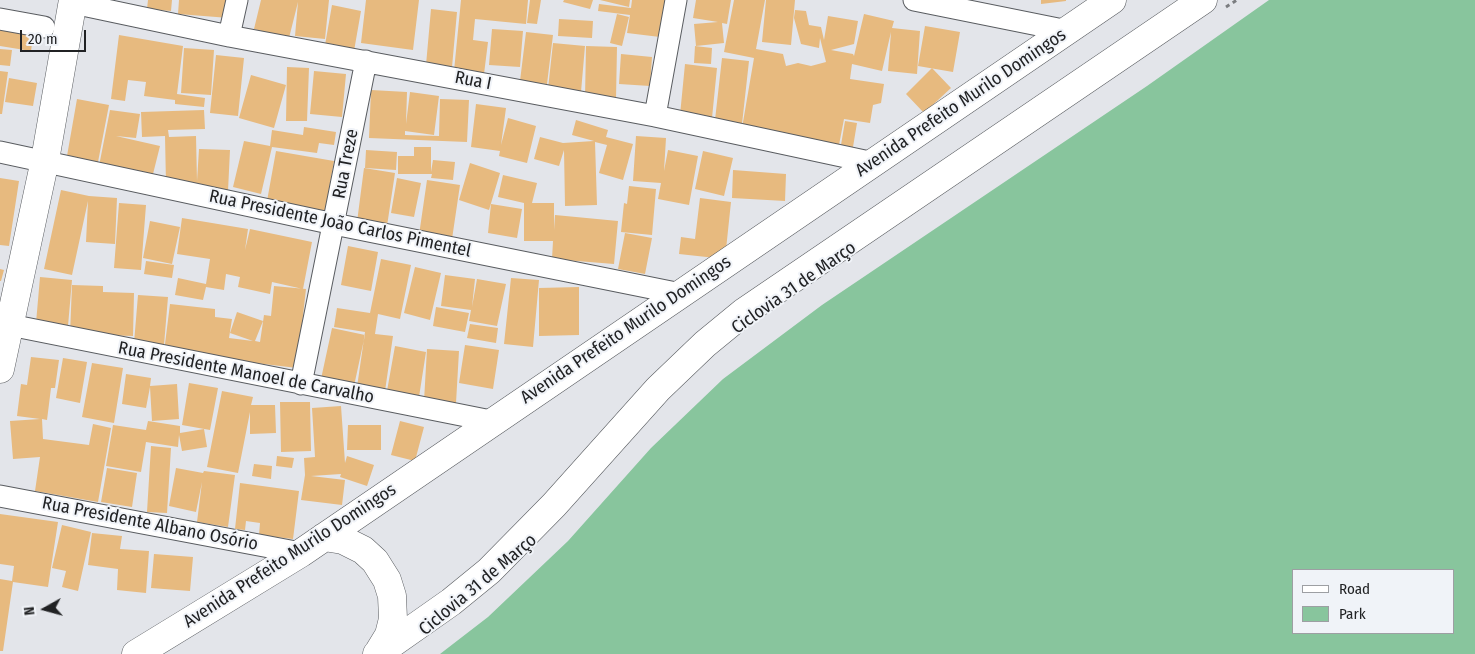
<!DOCTYPE html>
<meta charset="utf-8">
<style>
body{margin:0}
#map{position:relative;width:1475px;height:654px;overflow:hidden;background:#e3e5ea;font-family:"Fira Sans Condensed",sans-serif}
canvas{display:block}
.legend{position:absolute;left:1292px;top:569px;width:162px;height:65px;box-sizing:border-box;background:#f0f3f8;border:1px solid #9d9fa3;margin:0;padding:6px 9px;list-style:none;font-size:15px;color:#212224}
.legend li{display:flex;align-items:center;gap:10px;height:25px}
.legend b{width:25px;border:1px solid #9d9fa3}
.north{position:absolute;left:20px;top:584px;width:50px;height:50px;-webkit-text-stroke:4px #f0f3f8;paint-order:stroke;rotate:263deg;font-size:14px;font-weight:700;line-height:20px;text-align:center;color:#212224}
.north::after{content:'';display:block;margin:auto;width:18px;height:22px;background:#212224;clip-path:polygon(50% 0,100% 100%,50% 72%,0 100%)}
.scale{position:absolute;left:20px;top:30px;width:66px;height:22px;box-sizing:border-box;border:2px solid #212224;border-top:0;padding-left:6px;font-size:15px;line-height:18px;white-space:nowrap;color:#212224;-webkit-text-stroke:4px #f0f3f8;paint-order:stroke}
</style>
<div id="map">
<canvas width="1475" height="654"></canvas>
<ul class="legend">
<li><b style="height:6px;background:#fff"></b>Road</li>
<li><b style="height:14px;background:#88c59d"></b>Park</li>
</ul>
<div class="north">N</div>
<div class="scale">20 m</div>
</div>
<script>
const ctx = document.querySelector('canvas').getContext('2d');
ctx.lineJoin = 'round';
function fill(path, color) { ctx.fillStyle = color; ctx.fill(path, 'evenodd'); }
const shape = rows => new Path2D(rows.map(r => 'M' + r).join(''));
function trace(path, color, width, dash) { ctx.strokeStyle = color; ctx.lineWidth = width; ctx.lineCap = dash ? 'butt' : 'round'; ctx.setLineDash(dash || []); ctx.stroke(path); }
function label(font, color, halo, rows, align = 'center') {
  ctx.font = font + ' "Fira Sans Condensed",sans-serif'; ctx.lineWidth = 4; ctx.setLineDash([]); ctx.textBaseline = 'middle'; ctx.strokeStyle = halo; ctx.fillStyle = color; for (const [text, x, y, turn = 0] of rows) {
    ctx.save(); ctx.translate(x, y); ctx.rotate((+turn || 0) * Math.PI / 180); ctx.textAlign = isNaN(turn) ? turn : align; if (halo) ctx.strokeText(text, 0, 0); ctx.fillText(text, 0, 0); ctx.restore();
  }
}
const green = shape([
 [1269,0,1475,0,1475,654,440,654,488,617,568,541,651,448,723,379,822,305,1147,86],
 [1454,570,1454,633,1294,633,1294,570]
]);
const building = shape([
 [148,0,172,0,171,11,147,9],
 [179,0,230,0,229,18,178,14],
 [261,0,329,0,325,39,295,36,298,2,289,38,254,29],
 [366,0,419,0,413,50,361,43],
 [461,0,528,0,526,24,475,19,473,40,488,42,484,74,454,71],
 [530,0,541,0,537,24,527,23],
 [564,0,593,0,590,9,563,2],
 [600,0,630,0,629,7],
 [632,0,665,0,660,37,627,33,630,15,598,11,599,4,631,8],
 [696,0,731,0,727,24,722,23,724,43,696,46,694,24,718,22,693,18],
 [734,0,765,0,756,49,783,54,786,66,798,63,811,66,826,62,820,38,819,48,801,44,794,18,795,10,806,11,809,25,821,27,824,40,828,16,858,21,854,44,831,50,853,54,854,56,864,14,894,21,892,28,920,31,917,74,888,71,891,32,882,71,852,64,850,79,884,84,881,103,873,105,870,123,844,119,839,145,742,128,754,58,724,52],
 [766,0,795,0,791,45,762,42],
 [1041,0,1066,0,1066,1,1041,4],
 [332,5,361,11,354,51,325,45],
 [431,9,457,12,452,67,426,65],
 [617,14,629,17,622,46,610,43],
 [559,19,593,21,592,38,558,36],
 [0,24,34,29,31,51,0,46],
 [925,26,960,32,953,72,918,66],
 [492,29,523,31,520,67,489,65],
 [526,32,553,35,547,84,520,81],
 [119,35,183,46,177,94,205,98,204,107,175,104,175,100,144,96,146,82,128,80,125,101,111,99],
 [553,43,585,46,581,92,548,89],
 [586,46,617,47,616,99,585,98],
 [695,46,712,48,711,64,694,63],
 [184,48,214,50,211,95,181,93],
 [0,49,12,50,10,66,0,65],
 [621,54,652,57,650,86,619,84],
 [216,55,244,58,238,116,210,113],
 [722,58,749,61,742,124,715,120],
 [685,64,717,68,712,118,680,115],
 [287,67,309,68,307,121,286,121],
 [932,68,951,88,924,113,906,94],
 [0,71,8,72,2,114,0,114],
 [314,71,346,74,342,117,310,114],
 [251,75,286,85,274,128,239,118],
 [9,78,37,83,33,106,5,102],
 [371,90,407,92,406,124,410,92,439,96,434,135,405,131,405,135,439,136,440,99,469,100,467,142,369,138],
 [77,99,109,105,98,162,67,156],
 [476,104,506,108,501,145,508,118,536,126,527,163,499,156,500,151,471,147],
 [110,110,140,114,136,138,116,136,160,146,152,178,99,166],
 [204,110,205,129,168,130,169,137,196,136,197,181,199,149,230,150,228,191,197,189,197,183,166,184,165,136,142,137,141,112],
 [576,120,608,130,606,137,633,144,623,180,599,173,607,145,595,142,597,205,565,206,564,150,559,166,534,159,540,137,563,143,594,141,572,135],
 [845,121,857,123,853,147,841,145],
 [304,127,336,132,334,145,319,143,317,153,272,147,261,194,233,187,244,141,270,146,272,130,303,135],
 [636,136,666,138,664,171,668,150,698,156,689,205,658,199,661,183,633,181],
 [414,147,431,147,431,172,433,160,455,162,453,180,431,178,432,174,398,174,398,156,414,156],
 [366,150,397,152,396,170,365,168],
 [276,151,334,161,325,211,267,201],
 [703,151,733,158,724,196,695,189],
 [470,163,500,173,489,210,459,200],
 [364,168,395,173,387,226,357,222],
 [733,170,786,174,785,201,732,198],
 [503,175,537,183,532,203,554,203,554,230,555,215,618,221,614,264,552,259,553,241,524,241,524,203,498,197],
 [0,178,19,181,9,246,0,245],
 [397,178,421,183,414,217,391,213],
 [427,180,460,185,452,239,419,235],
 [629,186,656,189,652,235,621,232,624,203,627,204],
 [61,190,89,196,117,198,115,244,86,242,88,201,72,275,44,269],
 [700,198,731,202,725,259,679,254,681,237,695,239],
 [119,203,146,205,141,270,114,268],
 [491,204,522,209,517,238,488,233],
 [182,218,248,229,245,250,250,229,312,242,303,289,272,282,270,294,238,287,240,277,226,274,224,290,206,287,203,300,175,295,178,278,206,284,210,259,177,254],
 [150,221,180,227,172,264,143,258],
 [625,233,652,238,645,274,618,269],
 [348,246,378,252,371,291,341,285],
 [381,259,411,265,400,319,378,314,375,334,393,336,385,391,357,387,365,332,334,327,337,308,370,313],
 [146,261,174,265,172,278,144,274],
 [415,267,441,273,430,320,404,313],
 [0,269,4,270,1,281,0,281],
 [445,275,475,279,472,307,477,279,506,284,497,326,469,321,471,310,441,306],
 [40,277,72,280,68,326,36,323],
 [511,278,539,280,533,347,504,344],
 [72,285,103,286,103,292,134,293,133,336,70,334],
 [274,286,306,289,297,368,164,352,170,304,215,309,215,317,232,319,229,338,253,341,230,333,237,312,263,321,255,341,260,342,264,315,271,316],
 [579,287,579,335,539,336,539,288],
 [138,295,168,297,164,345,134,343],
 [436,307,469,313,465,332,433,326],
 [470,324,498,328,496,343,467,338],
 [332,328,365,335,354,386,321,379],
 [465,345,499,350,493,389,459,383],
 [395,346,426,352,419,397,387,391],
 [427,349,459,351,456,403,424,401],
 [31,357,59,360,55,388,51,388,47,420,42,419,43,439,89,445,93,424,111,428,98,502,35,491,40,457,13,459,10,421,40,419,17,416,21,384,27,385],
 [63,358,87,362,80,403,56,398],
 [92,363,123,368,114,423,82,417],
 [126,374,151,378,150,386,177,384,179,419,152,421,150,387,146,408,122,404],
 [189,383,218,388,210,430,182,425],
 [222,391,253,397,251,405,275,405,276,433,250,434,250,412,238,473,207,467],
 [280,402,310,402,311,451,281,452],
 [341,406,345,463,347,456,374,465,367,486,340,477,341,474,311,476,345,480,342,505,301,500,305,475,304,458,315,457,312,408],
 [148,421,180,426,180,433,204,429,207,447,182,451,179,435,178,447,146,442,141,472,106,466,113,425,146,430],
 [400,421,424,427,415,461,391,455],
 [348,425,381,425,381,450,347,450],
 [151,446,171,448,167,513,147,512],
 [277,456,294,458,292,468,276,466],
 [254,464,272,466,271,479,252,476],
 [107,468,137,473,132,507,101,502],
 [176,468,203,473,204,471,235,475,228,527,197,522,202,482,196,512,169,506],
 [240,483,299,491,293,539,259,535,260,523,246,521,245,530,235,529],
 [0,514,58,522,48,587,13,582,3,651,0,651,0,579,12,581,14,566,0,564],
 [62,525,91,532,78,591,62,587,66,571,52,568],
 [92,533,122,536,120,549,149,551,146,593,117,590,118,569,88,565],
 [154,554,193,557,190,591,151,588]
]);
const path = shape([
 [1226,7,1237,0]
]);
const street = shape([
 [914,0,1068,31],
 [73,3,229,36,655,116,874,163],
 [0,19,44,27],
 [229,36,237,0],
 [655,116,676,0],
 [0,152,334,224,681,294],
 [0,323,491,421],
 [301,384,366,61],
 [0,496,301,553]
]);
const secondary = shape([
 [0,369,45,160,73,0],
 [324,537,343,540,363,550,375,561,387,580,392,596,393,619,389,635,378,653],
 [136,654,301,553,1112,0],
 [377,654,451,602,489,571,554,505,658,389,705,344,744,312,1203,0]
]);
const streetNames = [
 ["Rua I",473,81,11],
 ["Avenida Prefeito Murilo Domingos",961,103,-34],
 ["Rua Treze",346,164,-79],
 ["Rua Presidente João Carlos Pimentel",340,224,12],
 ["Ciclovia 31 de Março",794,288,-35],
 ["Avenida Prefeito Murilo Domingos",626,330,-34],
 ["Rua Presidente Manoel de Carvalho",246,373,11],
 ["Rua Presidente Albano Osório",150,524,11],
 ["Avenida Prefeito Murilo Domingos",290,556,-33],
 ["Ciclovia 31 de Março",478,585,-40]
];
fill(green, '#88c59d');
fill(building, '#e7ba7f');
trace(street, '#595c60', 23);
trace(secondary, '#595c60', 29);
trace(path, '#7b7d80', 3, [4, 4]);
trace(street, '#fff', 21);
trace(secondary, '#fff', 28);
label('18px', '#212224', '#f0f3f8', streetNames);
</script>
